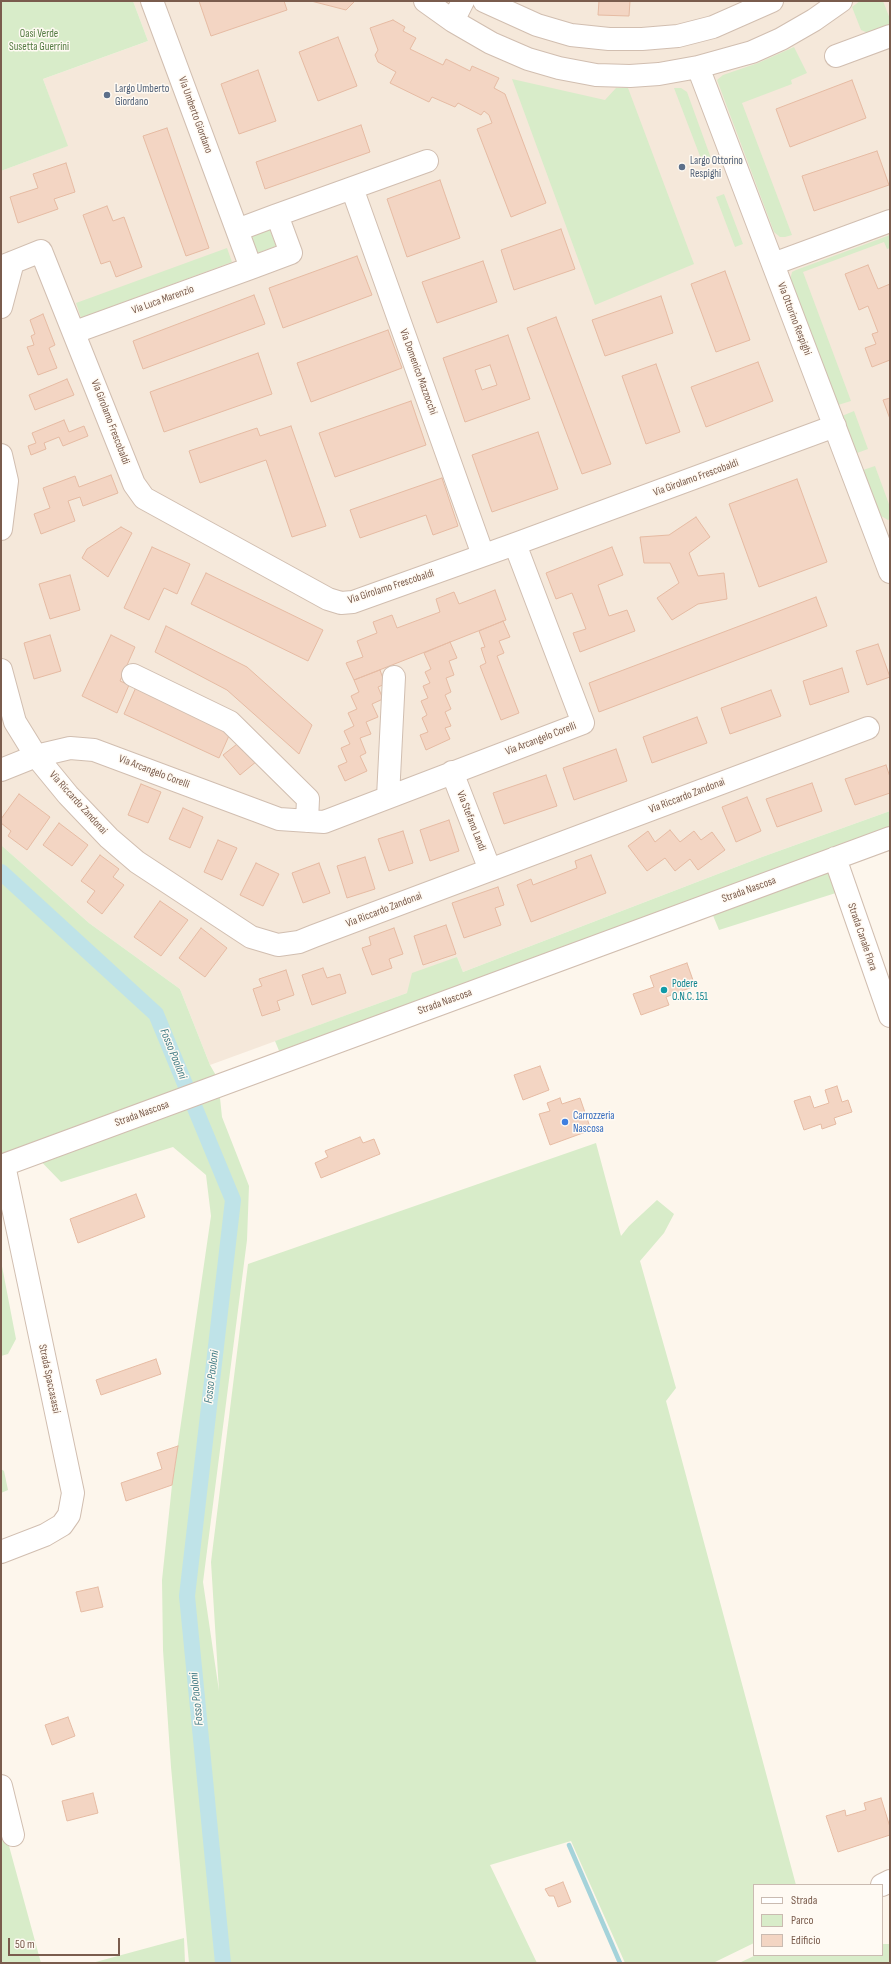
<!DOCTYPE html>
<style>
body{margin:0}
#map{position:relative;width:891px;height:1964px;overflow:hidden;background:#fdf6ec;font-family:"Sofia Sans Condensed",sans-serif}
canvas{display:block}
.frame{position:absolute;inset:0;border:2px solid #7a5c4d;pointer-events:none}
.legend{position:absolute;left:753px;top:1884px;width:130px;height:72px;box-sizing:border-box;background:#fffaf3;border:1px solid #cabbb1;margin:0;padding:5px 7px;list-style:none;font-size:12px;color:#7a5c4d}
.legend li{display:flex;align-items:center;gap:8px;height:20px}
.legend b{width:20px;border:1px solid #cabbb1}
.scale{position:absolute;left:8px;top:1938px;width:112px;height:18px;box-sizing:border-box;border:2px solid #7a5c4d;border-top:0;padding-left:5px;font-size:12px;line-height:14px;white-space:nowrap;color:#7a5c4d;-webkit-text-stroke:3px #fffaf3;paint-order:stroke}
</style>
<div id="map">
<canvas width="891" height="1964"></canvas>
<div class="frame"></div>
<ul class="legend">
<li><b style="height:5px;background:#fff"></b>Strada</li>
<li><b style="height:11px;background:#d8ecc9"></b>Parco</li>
<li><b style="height:11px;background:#f3d5c3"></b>Edificio</li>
</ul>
<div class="scale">50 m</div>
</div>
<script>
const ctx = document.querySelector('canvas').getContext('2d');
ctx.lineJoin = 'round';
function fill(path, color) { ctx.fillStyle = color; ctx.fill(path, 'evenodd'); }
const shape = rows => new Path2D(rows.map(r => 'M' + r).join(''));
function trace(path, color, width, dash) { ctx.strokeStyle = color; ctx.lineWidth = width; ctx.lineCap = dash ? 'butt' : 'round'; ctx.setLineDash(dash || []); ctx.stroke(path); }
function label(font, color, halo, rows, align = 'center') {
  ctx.font = font + ' "Sofia Sans Condensed",sans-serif'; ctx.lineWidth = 3; ctx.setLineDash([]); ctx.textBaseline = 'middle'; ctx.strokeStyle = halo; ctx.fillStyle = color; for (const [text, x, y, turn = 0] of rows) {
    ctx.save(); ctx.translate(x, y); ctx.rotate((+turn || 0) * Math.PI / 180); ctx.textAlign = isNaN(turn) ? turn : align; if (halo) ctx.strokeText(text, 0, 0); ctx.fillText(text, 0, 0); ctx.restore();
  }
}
const residential = shape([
 [133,1,890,1,890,811,762,857,463,972,457,957,407,993,210,1065,180,989,89,923,1,845,1,171,67,146,43,79,148,41]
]);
const green = shape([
 [1,1,133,1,148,41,43,79,68,146,1,171],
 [860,1,883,1,890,19,890,25,868,33,861,30,852,7],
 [794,47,807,73,791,80,792,84,742,103,792,235,785,237,780,237,774,232,717,80,723,75,758,63],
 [512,79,605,100,616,88,628,88,694,264,595,305],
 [674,88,681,88,687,92,712,161,703,164],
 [724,194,743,244,735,247,716,197],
 [269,228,276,246,255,254,249,236],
 [890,235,890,248,887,249,884,242,803,272,851,401,838,405,791,280,791,276,792,272,796,270],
 [227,248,232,262,81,318,76,303],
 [854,411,868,449,857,453,842,416],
 [875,466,890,507,890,519,888,520,881,516,863,470],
 [890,811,890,831,843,849,839,892,719,930,707,901,282,1058,275,1041,407,993,412,973,457,957,463,972,762,857],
 [1,845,89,923,180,989,210,1065,218,1079,222,1117,249,1186,247,1240,203,1582,219,1691,211,1562,248,1264,596,1143,621,1236,629,1226,657,1200,674,1214,664,1233,640,1261,676,1388,666,1401,796,1885,754,1885,754,1943,713,1963,625,1963,571,1841,490,1865,537,1963,189,1963,171,1767,163,1650,162,1580,172,1485,211,1216,206,1175,173,1147,61,1182,27,1147,1,1157],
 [1,1261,16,1339,8,1354,1,1356],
 [1,1469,4,1471,8,1490,1,1493],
 [1,1834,6,1835,41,1963,1,1963],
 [184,1938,185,1963,92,1963],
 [882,1944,890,1944,890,1963,739,1963,756,1955,882,1955]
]);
const stream = shape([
 [569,1845,620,1963]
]);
const canal = shape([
 [1,872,156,1014,233,1200,187,1596,223,1963]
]);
const building = shape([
 [199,1,284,1,287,10,211,36,199,1],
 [311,1,355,1,346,10,311,1],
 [599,1,630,1,629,16,598,15,599,1],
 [393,20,405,27,403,31,416,38,410,49,443,65,446,59,470,71,472,66,499,78,494,88,505,94,546,203,511,217,477,129,492,123,489,115,484,111,481,115,458,103,455,107,432,97,429,102,390,83,396,72,378,62,375,55,378,50,370,28,393,20],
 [338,37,357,86,318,101,299,52,338,37],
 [258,70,276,121,239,134,221,84,258,70],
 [852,80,866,118,790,147,776,109,852,80],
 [361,125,370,152,265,189,256,162,361,125],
 [167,128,209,248,186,256,143,136,167,128],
 [877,151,889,185,814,211,802,176,877,151],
 [66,163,75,192,54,199,58,209,18,223,10,197,38,188,33,174,66,163],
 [440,180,460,238,407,257,387,199,440,180],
 [107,206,113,221,124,217,142,267,116,277,110,261,101,264,83,215,107,206],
 [561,229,575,269,514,290,501,250,561,229],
 [357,256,372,295,283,328,269,288,357,256],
 [483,261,497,302,437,323,422,282,483,261],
 [868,265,878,289,890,284,890,360,872,367,865,348,876,344,872,334,878,332,868,306,859,310,845,274,868,265],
 [725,271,750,340,716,352,691,284,725,271],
 [254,295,265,324,143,369,133,341,254,295],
 [661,296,673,333,605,356,592,320,661,296],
 [43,314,55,345,49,348,57,368,38,375,27,347,34,345,31,336,35,334,30,320,43,314],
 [556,317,611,464,582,474,527,328,556,317],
 [388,330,402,368,311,402,297,363,388,330],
 [508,335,530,399,465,422,443,358,508,335],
 [490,365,497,385,482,390,475,370,490,365],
 [258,353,272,394,164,432,150,392,258,353],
 [758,362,773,401,706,427,691,387,758,362],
 [656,364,680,432,646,444,622,376,656,364],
 [67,379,74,395,35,410,29,395,67,379],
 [890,398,890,419,883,400,890,398],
 [411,401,426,445,335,477,319,433,411,401],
 [64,420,69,432,84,426,88,436,63,446,59,437,44,443,46,449,31,455,28,446,36,443,32,433,64,420],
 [291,426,326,526,292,537,266,460,200,483,189,451,257,428,260,436,291,426],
 [538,432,558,489,492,512,472,455,538,432],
 [111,475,118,493,83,506,80,497,68,501,75,521,41,534,34,514,50,508,43,488,75,476,79,487,111,475],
 [442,478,458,526,433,535,426,515,360,538,350,510,442,478],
 [797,479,827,562,759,587,729,504,797,479],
 [696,517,710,537,689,553,698,576,724,573,727,599,698,604,672,620,657,598,679,583,670,563,644,563,640,537,669,535,696,517],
 [121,527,132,533,108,577,82,558,87,549,121,527],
 [152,547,190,564,177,594,164,588,149,620,124,608,152,547],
 [612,547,623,575,598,585,609,616,627,610,635,631,580,652,573,633,586,629,572,593,556,599,546,573,612,547],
 [206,573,323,630,308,661,191,604,206,573],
 [70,575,80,610,50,619,39,584,70,575],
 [495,590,506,620,354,680,346,663,363,657,357,641,377,633,373,622,392,615,397,628,440,612,436,599,454,592,459,604,495,590],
 [816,597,827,626,599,712,589,683,816,597],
 [503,621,510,637,499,641,504,653,497,656,519,713,501,720,480,666,486,663,481,648,485,647,479,631,503,621],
 [166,626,247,667,312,725,299,754,227,690,155,652,166,626],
 [50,635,61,671,34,679,24,643,50,635],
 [111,635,135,647,120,681,129,685,117,713,82,696,111,635],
 [450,642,457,658,449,661,454,675,446,678,451,692,445,695,451,709,445,712,451,726,445,728,450,739,426,750,420,735,428,732,422,718,427,715,421,701,428,698,423,686,430,683,425,672,431,669,424,653,450,642],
 [878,644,890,677,867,685,856,651,878,644],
 [842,668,849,692,810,705,803,681,842,668],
 [380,670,385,684,378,687,383,699,372,704,378,717,366,722,371,734,360,738,366,753,360,756,367,771,345,781,338,766,347,762,341,748,350,744,344,731,354,726,348,713,357,709,351,696,359,692,354,680,380,670],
 [137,685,232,729,219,758,124,714,137,685],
 [771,690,781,716,730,734,721,708,771,690],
 [697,717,707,743,652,763,643,737,697,717],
 [241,741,257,761,240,775,223,755,241,741],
 [616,749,627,781,574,800,563,768,616,749],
 [886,765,890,777,890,793,855,805,845,779,886,765],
 [546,775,557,806,504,824,493,793,546,775],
 [812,783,822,811,777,827,766,799,812,783],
 [141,784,161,792,148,823,128,815,141,784],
 [19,794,50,817,27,850,8,836,11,831,1,823,1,819,19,794],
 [747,797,761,831,736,842,722,807,747,797],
 [183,808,203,817,190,848,169,839,183,808],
 [449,820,459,851,430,861,420,830,449,820],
 [59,823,88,845,72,866,43,845,59,823],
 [670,830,680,842,694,831,701,840,712,832,725,850,698,870,690,859,675,871,665,858,647,871,628,846,648,831,655,842,670,830],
 [403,831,413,863,389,871,378,839,403,831],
 [218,840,237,848,222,880,204,872,218,840],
 [100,855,119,869,113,877,124,885,102,914,87,902,95,891,81,881,100,855],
 [591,855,606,893,531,922,517,885,531,879,533,885,577,868,575,861,591,855],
 [365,857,375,889,347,898,337,866,365,857],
 [256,863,279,874,263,906,240,895,256,863],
 [319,863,330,893,303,903,292,873,319,863],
 [498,887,504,905,495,908,501,925,464,938,452,903,498,887],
 [160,901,188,920,161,956,134,937,160,901],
 [446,925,456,954,423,965,414,936,446,925],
 [201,928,227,948,205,977,179,958,201,928],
 [394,928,403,954,389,959,392,968,372,975,362,948,371,945,369,937,394,928],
 [687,963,695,986,666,997,669,1005,641,1015,633,994,654,987,650,976,687,963],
 [323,968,327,978,340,974,346,993,312,1005,302,975,323,968],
 [286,970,294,995,277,1001,280,1010,262,1016,253,989,262,986,259,979,286,970],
 [540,1066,549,1090,523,1100,514,1075,540,1066],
 [837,1086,842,1102,848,1100,852,1112,834,1118,836,1124,822,1129,821,1124,804,1130,794,1101,810,1096,814,1108,829,1103,825,1090,837,1086],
 [560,1098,562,1104,580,1098,591,1130,550,1145,539,1114,550,1111,547,1103,560,1098],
 [360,1137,363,1143,374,1139,380,1154,321,1178,315,1163,328,1157,325,1151,360,1137],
 [136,1194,145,1217,78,1243,70,1219,136,1194],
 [156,1359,161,1374,101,1395,96,1380,156,1359],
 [178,1446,172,1485,126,1501,121,1483,162,1469,157,1453,178,1446],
 [98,1587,103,1607,81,1612,76,1592,98,1587],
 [68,1717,75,1736,52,1745,45,1725,68,1717],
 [93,1793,98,1813,67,1821,62,1801,93,1793],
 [881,1798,890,1827,890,1835,838,1852,826,1816,845,1810,846,1816,866,1810,864,1803,881,1798],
 [563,1882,571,1902,558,1907,554,1896,549,1896,545,1889,563,1882]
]);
const minor = shape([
 [152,1,237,230],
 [425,1,453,21,491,43,528,59,559,68,596,75,630,76,659,74,698,67,752,52,781,39,814,20,841,1],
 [484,1,537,25,571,35,609,39,642,39,678,36,713,27,772,1],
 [453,21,463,1],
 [836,56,890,36],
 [698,67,890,572],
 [352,188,483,555],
 [277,215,427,161],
 [773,264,890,221],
 [1,267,41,251,134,484,144,498,328,599,341,603,353,602,515,544,835,426],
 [1,307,13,262],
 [75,332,251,268,291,253,277,215,237,230,251,268],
 [1,455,7,481,1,529],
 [1,670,15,722,36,756,68,795,109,838,137,862,251,937,278,945,299,942,314,936,868,728],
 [133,675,230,722,308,799,307,821],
 [1,770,36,756,70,748,94,750,279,819,324,822,583,723,515,544],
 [452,772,490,870],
 [388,797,394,677],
 [835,858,890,1016],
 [1,1166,890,838],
 [1,1552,45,1535,62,1525,69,1515,73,1493,4,1165],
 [1,1786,13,1835],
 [882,1885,890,1881]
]);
const markers = [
 [107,95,4,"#5c6f8a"],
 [682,167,4,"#5c6f8a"],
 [664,990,4,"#0f9aa8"],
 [565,1122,4,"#3f7fe0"]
];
const parkNames = [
 ["Oasi Verde",39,34],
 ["Susetta Guerrini",39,47]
];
const serviceNames = [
 ["Largo Umberto",115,89],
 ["Giordano",115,102],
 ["Largo Ottorino",690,161],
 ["Respighi",690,174]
];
const streetNames = [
 ["Via Umberto Giordano",195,115,70],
 ["Via Luca Marenzio",163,300,-20],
 ["Via Ottorino Respighi",794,319,69],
 ["Via Domenico Mazzocchi",418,372,70],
 ["Via Girolamo Frescobaldi",110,422,69],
 ["Via Girolamo Frescobaldi",696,478,-20],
 ["Via Girolamo Frescobaldi",391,587,-18],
 ["Via Arcangelo Corelli",541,739,-21],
 ["Via Arcangelo Corelli",154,772,21],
 ["Via Riccardo Zandonai",687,796,-21],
 ["Via Riccardo Zandonai",78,803,48],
 ["Via Stefano Landi",471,821,69],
 ["Strada Nascosa",749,890,-20],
 ["Via Riccardo Zandonai",384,910,-21],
 ["Strada Canale Flora",862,937,71],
 ["Strada Nascosa",445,1002,-20],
 ["Strada Nascosa",142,1114,-20],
 ["Strada Spaccasassi",49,1379,78]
];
const cultureNames = [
 ["Podere",672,984],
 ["O.N.C. 151",672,997]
];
const shopNames = [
 ["Carrozzeria",573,1116],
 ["Nascosa",573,1129]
];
const waterNames = [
 ["Fosso Paoloni",173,1054,68],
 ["Fosso Paoloni",212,1377,-83],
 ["Fosso Paoloni",197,1699,-96]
];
fill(residential, '#f5e8da');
fill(green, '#d8ecc9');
trace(stream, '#a5d3da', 4.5);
trace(canal, '#bfe3e8', 16);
fill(building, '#f3d5c3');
trace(building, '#e6bba3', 1);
trace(minor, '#d1beb0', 24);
trace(minor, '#fff', 22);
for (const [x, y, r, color] of markers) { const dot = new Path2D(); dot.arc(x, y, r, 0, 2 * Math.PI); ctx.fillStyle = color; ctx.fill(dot); trace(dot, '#fffaf3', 1.5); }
label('11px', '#537a41', '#fffaf3', parkNames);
label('11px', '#4e5e75', '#fffaf3', serviceNames, 'left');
label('11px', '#7a5c4d', '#fffaf3', streetNames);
label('11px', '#0d838f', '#fffaf3', cultureNames, 'left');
label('11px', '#366cbe', '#fffaf3', shopNames, 'left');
label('italic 12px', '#437c86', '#fffaf3', waterNames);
</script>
